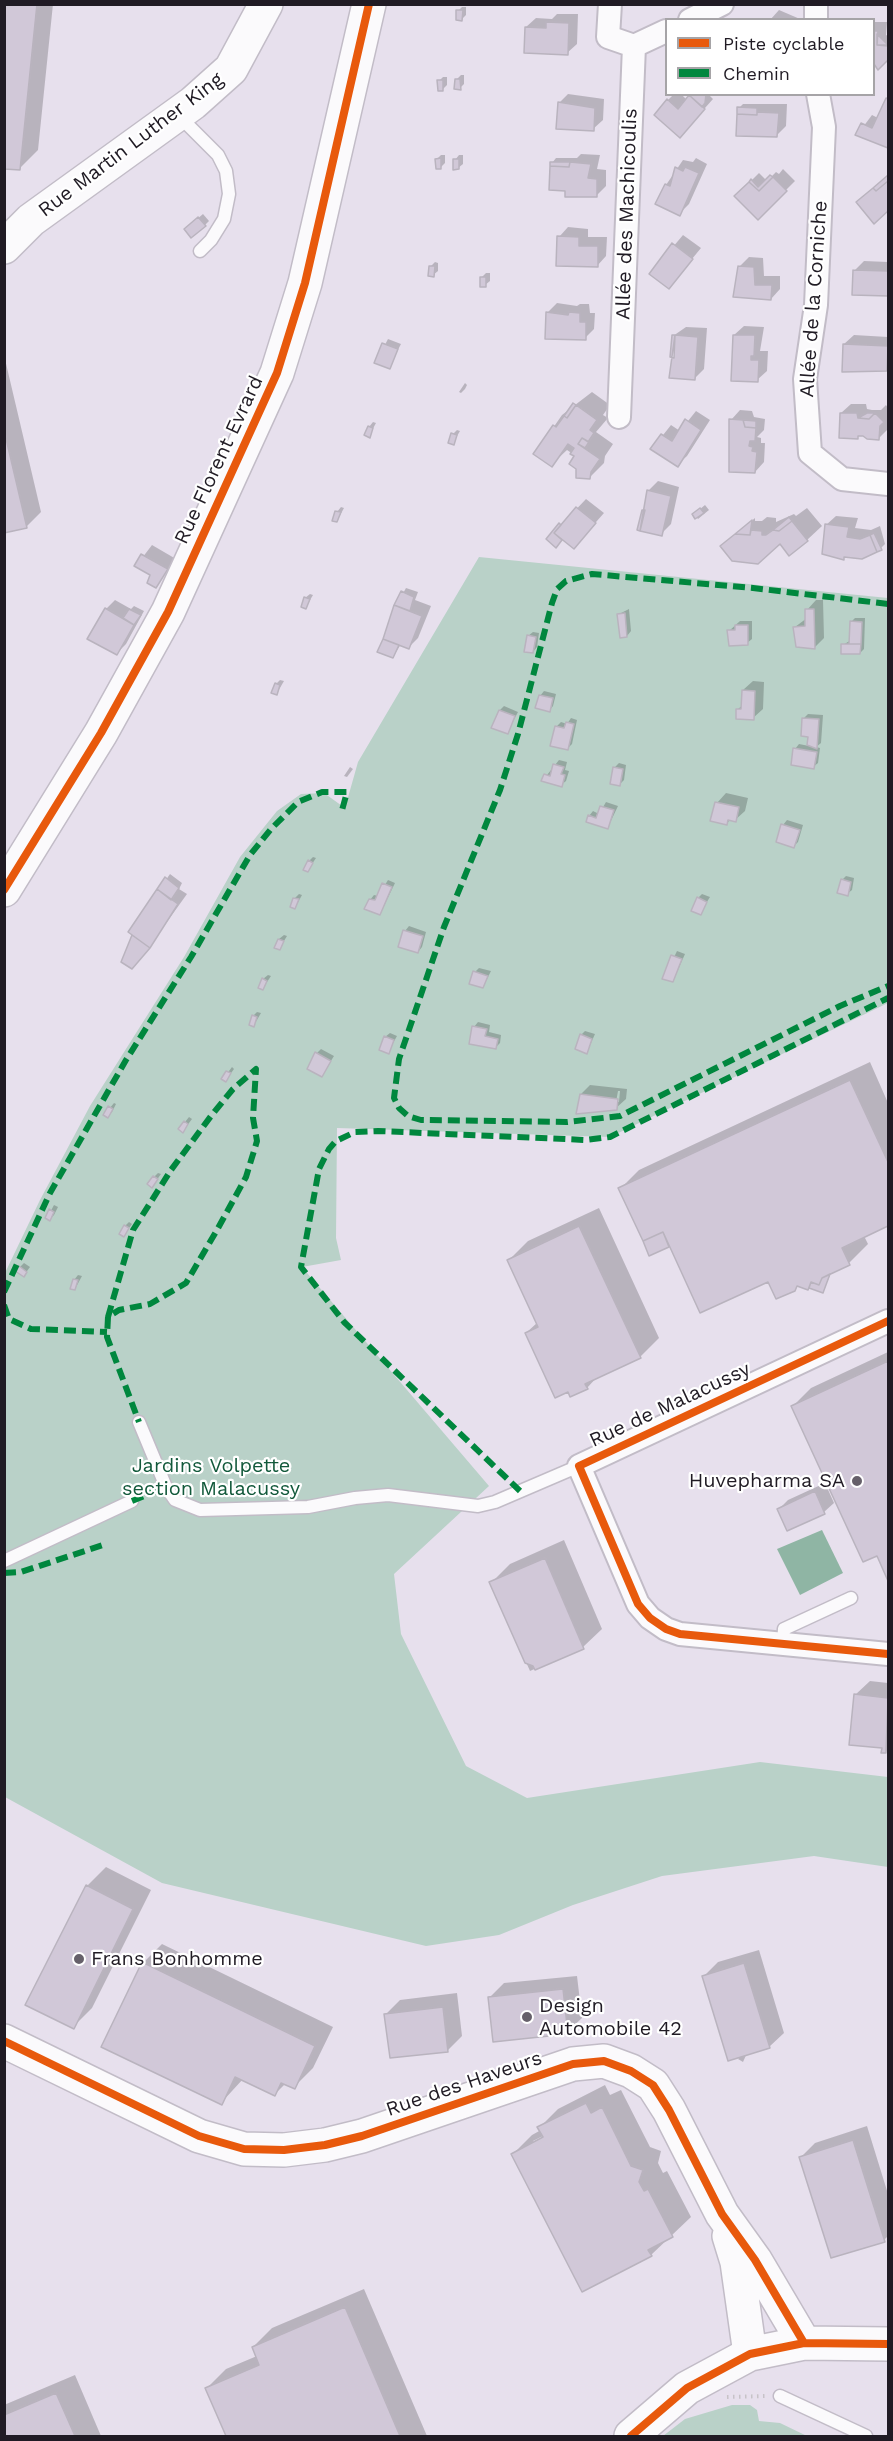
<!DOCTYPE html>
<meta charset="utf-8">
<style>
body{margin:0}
#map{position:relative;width:893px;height:2441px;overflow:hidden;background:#e7e0ed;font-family:"Work Sans",sans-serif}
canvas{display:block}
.frame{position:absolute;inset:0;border:6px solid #201b24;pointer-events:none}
.legend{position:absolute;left:665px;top:18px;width:210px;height:78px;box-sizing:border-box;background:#fff;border:2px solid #a6a4a7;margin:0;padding:8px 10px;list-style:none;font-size:18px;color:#201b24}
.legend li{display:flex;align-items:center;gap:12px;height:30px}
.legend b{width:30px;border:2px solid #a6a4a7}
</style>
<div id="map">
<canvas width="893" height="2441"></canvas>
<div class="frame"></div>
<ul class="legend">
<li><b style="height:8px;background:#e8590c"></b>Piste cyclable</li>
<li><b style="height:8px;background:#00873e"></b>Chemin</li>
</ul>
</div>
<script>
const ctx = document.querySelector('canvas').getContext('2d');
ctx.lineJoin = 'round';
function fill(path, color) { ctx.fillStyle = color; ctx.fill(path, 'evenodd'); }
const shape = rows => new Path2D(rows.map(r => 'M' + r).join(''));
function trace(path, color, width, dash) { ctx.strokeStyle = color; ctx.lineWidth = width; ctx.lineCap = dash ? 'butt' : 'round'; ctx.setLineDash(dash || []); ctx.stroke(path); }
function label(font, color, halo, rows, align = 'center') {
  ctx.font = font + ' "Work Sans",sans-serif'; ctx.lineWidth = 4.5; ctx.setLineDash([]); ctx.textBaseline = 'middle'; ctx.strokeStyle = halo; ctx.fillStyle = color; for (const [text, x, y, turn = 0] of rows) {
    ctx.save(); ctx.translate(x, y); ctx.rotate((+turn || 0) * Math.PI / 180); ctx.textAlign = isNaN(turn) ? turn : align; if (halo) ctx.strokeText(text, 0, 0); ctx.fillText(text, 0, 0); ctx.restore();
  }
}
const green = shape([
 [479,557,888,598,888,1003,610,1137,337,1128,336,1238,341,1260,302,1267,489,1486,394,1574,401,1634,466,1766,527,1798,760,1762,888,1777,888,1867,814,1856,662,1876,573,1905,499,1935,426,1946,162,1883,5,1797,4,1275,40,1200,90,1106,184,957,240,857,277,811,301,794,324,793,345,808,358,762],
 [732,2405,750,2405,757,2410,759,2421,780,2423,807,2436,663,2436,685,2419]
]);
const water = shape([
 [822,1530,843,1573,800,1595,777,1549]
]);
const shadow = shape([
 [4,4,53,4,38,150,19,169],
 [462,7,466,7,466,15,462,19,458,11],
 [779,10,800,19,799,20,770,20],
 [557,14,578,14,577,44,567,53,526,27,536,18,552,19],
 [875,22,887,22,886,35,888,36,888,58,879,68,874,62],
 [461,75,464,75,464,84,460,88,456,80],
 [443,77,447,77,447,85,443,89,439,81],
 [568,94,604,99,603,120,593,129,559,103],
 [674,94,681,94,687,100,692,94,708,94,713,99,689,126,668,100],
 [888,98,888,146,857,135,872,115,878,118],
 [743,104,787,104,786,126,776,136,739,108],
 [581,154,600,155,597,169,606,170,606,186,596,196,567,189,552,163,556,158,577,158],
 [441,155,445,155,445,163,441,167,437,159],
 [459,155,463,155,463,164,458,168,455,160],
 [696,158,707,164,689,204,679,214,666,185,683,160,693,162],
 [783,169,795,181,758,218,736,196,759,173,767,181,776,172,779,174],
 [203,214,209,221,205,225,190,225],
 [568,227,588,229,588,237,607,237,606,256,597,266,559,237],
 [683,235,701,248,669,287,651,273],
 [749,257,763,258,764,276,780,276,780,289,771,299,735,296,739,267],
 [864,261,888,262,888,295,854,294,855,270],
 [435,262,438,263,438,271,433,275,430,267],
 [486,273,490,273,490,281,485,285,482,277],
 [557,303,577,306,580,304,589,304,590,313,595,313,594,329,585,338,547,313],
 [744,326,764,327,760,351,768,351,767,371,757,380,734,335],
 [686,327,707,328,704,369,694,379,673,336],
 [854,335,888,337,888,367,886,369,866,368,863,372,843,371,844,344],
 [388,339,401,344,389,367,376,362],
 [4,355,41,512,26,527,4,532],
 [465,383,467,385,465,389,461,393,459,392],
 [592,392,610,405,603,415,608,418,596,432,613,444,605,456,604,463,590,477,576,456,567,450,551,465,535,454,562,415],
 [851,404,866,404,867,409,872,410,881,410,886,405,888,408,888,429,878,439,860,434,857,437,841,413],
 [740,410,752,411,754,417,765,419,764,430,757,437,761,438,761,443,765,443,764,462,755,472,731,420],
 [696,411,710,420,687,456,677,465,652,449,671,425,680,431],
 [373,422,376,423,369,436,369,427],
 [457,430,460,431,453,443,453,434],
 [658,481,679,487,671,524,661,534,645,508,648,491],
 [586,499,604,513,574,547,563,538,556,546,548,539],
 [705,505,709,510,698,519,694,514],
 [341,507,344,508,337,521,337,512],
 [807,508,822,526,807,540,722,546,755,518,755,521,762,521,767,517,776,518,776,522,794,514,796,516],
 [836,516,858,518,855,528,871,530,880,526,885,544,881,548,844,558,826,525],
 [152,545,176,559,156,586,152,575,136,566],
 [406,588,418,592,415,600,431,606,418,638,409,647,401,644,393,657,396,606],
 [310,594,313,595,306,607,305,598],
 [115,600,131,609,134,606,144,611,126,644,116,654,106,609],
 [816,600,823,600,824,638,815,647,795,627,807,618,807,610],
 [629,609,631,631,627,636,619,614],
 [855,618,865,618,864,649,860,653,843,645,851,640,851,622],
 [740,621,752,621,752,639,747,643,729,631],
 [533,632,539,633,537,647,533,652,528,636],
 [280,680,284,681,277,693,276,684],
 [753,681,764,682,763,709,753,718,738,709,743,705,743,690],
 [544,691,556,694,553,706,549,711,540,696],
 [504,706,518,712,507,733,500,710],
 [808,714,823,715,821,743,816,747,820,748,818,763,813,767,795,749,799,744,809,746,809,735,804,718],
 [571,718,577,720,572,744,568,748,556,727,561,722,567,724],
 [559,760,567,762,565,770,569,771,566,781,561,785,543,780],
 [619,763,626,765,624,780,619,785,614,768],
 [350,767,353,769,347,777,344,776],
 [726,793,748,798,745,811,735,820,731,819,726,824,717,803],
 [606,802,618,806,608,827,589,816,593,811,599,814],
 [787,820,803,825,798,842,794,846,783,825],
 [313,857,316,858,308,870,309,861],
 [170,874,182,883,179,889,187,894,141,958,123,962,133,934,130,932],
 [846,876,854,878,852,890,847,894,842,880],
 [388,880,395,883,380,914,370,900,374,895,378,896],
 [299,894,302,895,295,908,295,898],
 [702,894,710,897,700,913,698,898],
 [409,926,426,932,422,947,418,952,405,931],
 [284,935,287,936,279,949,279,939],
 [677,951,685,954,673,981,664,978],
 [479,968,491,971,483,987,475,972],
 [268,975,271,976,263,988,263,979],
 [257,1012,261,1013,254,1025,253,1016],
 [478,1022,490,1025,489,1032,501,1035,500,1043,495,1048,474,1027],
 [585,1031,595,1034,587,1052,581,1035],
 [390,1033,397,1036,388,1052,385,1037],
 [321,1049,334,1056,322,1075,317,1053],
 [870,1062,888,1103,888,1224,864,1236,868,1244,849,1263,832,1271,823,1291,799,1285,794,1289,670,1245,650,1254,620,1189,639,1170],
 [232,1067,234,1069,226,1080,223,1079],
 [590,1085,627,1089,626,1099,616,1108,581,1094],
 [618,1091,620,1091,619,1102,616,1102],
 [114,1103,116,1104,112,1112,107,1116,105,1114],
 [189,1117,192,1119,183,1131,185,1122],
 [158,1173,161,1174,156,1181,154,1177],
 [54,1205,58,1207,54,1215,50,1219,47,1218],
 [599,1208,659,1338,640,1357,598,1376,587,1388,526,1333,538,1322,509,1260,528,1241],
 [129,1222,132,1224,124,1235,125,1226],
 [24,1263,30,1267,24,1275,20,1267],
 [78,1275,82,1276,75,1289,74,1280],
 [888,1352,888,1578,877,1554,792,1407,811,1388],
 [825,1483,834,1503,824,1512,779,1509,788,1500],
 [564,1540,602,1629,583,1647,530,1671,491,1583,510,1564],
 [870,1681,888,1683,888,1749,886,1752,855,1695],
 [106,1867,151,1890,92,2008,73,2027,87,1886],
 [162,1944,333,2027,313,2068,294,2087,286,2083,275,2094,243,2079,221,2103,143,1963],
 [759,1950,784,2033,769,2047,747,2053,743,2062,738,2059,741,2056,704,1976,718,1962],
 [577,1976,582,2018,567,2032,489,1998,504,1983],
 [457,1993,462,2036,448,2050,386,2014,400,2000],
 [605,2085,610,2095,621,2090,650,2147,661,2151,658,2163,663,2173,667,2171,691,2217,651,2255,513,2154,532,2135,541,2130,539,2128,558,2109],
 [549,2133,550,2135,533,2144,533,2141],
 [867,2126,888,2194,888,2236,884,2240,801,2157,815,2143],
 [364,2289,427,2436,228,2436,207,2388,226,2369,257,2356,253,2347,272,2328],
 [75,2375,101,2436,4,2436,4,2405]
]);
const building = shape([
 [4,4,37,4,20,170,4,169,4,4],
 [456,10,463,10,462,21,456,20,456,10],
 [546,22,569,23,568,55,524,53,525,27,546,28,546,22],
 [874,31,878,31,877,45,888,46,888,60,878,70,874,64,874,31],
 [877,34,888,45,877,45,877,34],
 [455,79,460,79,461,90,454,89,455,79],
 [437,80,443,80,443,91,438,91,437,80],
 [706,94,705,103,702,107,689,95,706,94],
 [689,95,705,109,680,138,654,115,667,99,678,109,689,95],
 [886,98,888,99,888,148,855,135,861,123,872,128,886,98],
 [558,102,595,108,594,131,556,129,558,102],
 [737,107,757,108,757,115,737,114,737,107],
 [757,112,779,113,777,137,736,136,737,114,757,115,757,112],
 [441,158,441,169,436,169,435,159,441,158],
 [453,159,459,159,459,169,453,170,453,159],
 [550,162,570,162,569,167,550,166,550,162],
 [570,162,591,164,588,178,597,179,597,197,565,197,565,191,549,190,550,166,569,167,570,162],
 [675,167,683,171,685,167,699,173,680,216,655,204,665,184,670,186,675,167],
 [770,175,773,177,759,191,749,182,751,179,758,187,770,175],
 [888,175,888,181,876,191,873,188,888,175],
 [773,177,787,191,758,220,734,196,749,182,759,191,773,177],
 [888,181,888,211,874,224,856,202,873,188,876,191,888,181],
 [198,217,206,226,191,238,184,229,198,217],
 [557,236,579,237,579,246,598,246,598,267,556,266,557,236],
 [672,243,693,259,669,289,649,274,672,243],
 [429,266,435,266,434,277,428,276,429,266],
 [738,266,754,267,755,285,772,285,771,300,733,297,738,266],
 [853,270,888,271,888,296,852,295,853,270],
 [480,277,486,277,486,287,480,287,480,277],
 [546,312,568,315,569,312,580,313,580,322,586,322,586,340,545,339,546,312],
 [672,335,675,335,674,358,670,357,672,335],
 [675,335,698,337,695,380,669,378,675,335],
 [733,335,755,335,754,356,751,356,751,360,759,360,758,382,731,381,733,335],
 [382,343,398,349,390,369,374,363,382,343],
 [843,344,888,346,887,371,842,372,843,344],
 [573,403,576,405,567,418,564,416,573,403],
 [576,405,597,420,590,430,594,433,588,442,582,438,578,444,600,459,591,472,590,479,576,478,576,469,569,464,574,456,570,454,574,448,568,444,552,467,533,454,553,425,556,427,564,416,567,418,576,405],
 [840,413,857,413,858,418,869,419,875,413,884,422,880,426,879,440,867,439,863,436,858,436,858,439,839,438,840,413],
 [867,413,875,413,869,419,858,418,867,413],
 [685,419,701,430,678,467,650,449,661,434,672,441,685,419],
 [729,419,743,420,745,427,756,428,755,441,750,441,749,446,753,447,752,451,757,452,755,473,729,472,729,419],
 [743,420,756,421,756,428,745,427,743,420],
 [368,426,373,428,370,438,364,435,368,426],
 [4,430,27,528,4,533,4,430],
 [451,433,457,435,454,445,448,443,451,433],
 [582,438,589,442,585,448,578,444,582,438],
 [647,490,671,496,662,536,640,531,647,490],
 [576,507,596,523,574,549,554,533,576,507],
 [700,508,704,513,695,519,692,514,700,508],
 [642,510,645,510,640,531,637,530,642,510],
 [335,511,341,512,337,522,332,521,335,511],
 [789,517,792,521,779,531,773,530,789,517],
 [752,520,750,535,735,534,752,520],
 [792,521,808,541,789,556,780,544,758,564,732,561,720,546,735,534,750,535,751,530,762,531,762,535,766,535,773,530,779,531,792,521],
 [559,523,561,525,554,533,562,540,556,548,546,539,559,523],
 [825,524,849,527,847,537,860,539,870,535,877,552,862,559,844,557,844,560,822,554,825,524],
 [874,533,882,550,877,552,870,535,874,533],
 [141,554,168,569,156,588,147,583,150,575,134,566,141,554],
 [401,591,414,597,410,611,394,605,401,591],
 [304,597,310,599,306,609,301,607,304,597],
 [394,605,422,616,409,649,383,639,394,605],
 [105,608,134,625,117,655,87,639,105,608],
 [129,609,141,615,134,625,123,618,129,609],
 [805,609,814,609,815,649,796,647,793,627,805,626,805,609],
 [625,613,627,637,620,638,617,614,625,613],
 [850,621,862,622,861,644,849,644,850,621],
 [735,625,748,625,748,645,729,646,727,630,735,630,735,625],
 [527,635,536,637,533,653,524,652,527,635],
 [383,639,399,645,393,658,377,652,383,639],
 [841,644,861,644,860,654,841,654,841,644],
 [275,683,280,685,277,695,271,693,275,683],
 [742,690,755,691,754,720,736,719,736,709,741,709,742,690],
 [539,695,553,698,550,712,535,708,539,695],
 [499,710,515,716,508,734,491,728,499,710],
 [802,718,819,719,817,749,807,745,808,737,801,736,802,718],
 [566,722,574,724,568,750,550,746,555,726,564,728,566,722],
 [793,748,817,752,814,769,791,765,793,748],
 [553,764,564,767,561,774,565,775,562,787,541,781,544,774,550,776,553,764],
 [613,767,623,769,620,786,610,784,613,767],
 [715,802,739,807,736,822,728,820,727,825,710,821,715,802],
 [600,806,614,810,608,829,586,822,588,815,596,818,600,806],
 [781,824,800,830,794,848,776,842,781,824],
 [308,860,313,863,308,872,303,870,308,860],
 [165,877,179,888,171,900,157,889,165,877],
 [841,879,851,882,848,896,837,893,841,879],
 [382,883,392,887,380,915,364,909,369,899,375,900,382,883],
 [157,889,178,904,150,948,128,932,157,889],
 [697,897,707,902,701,915,691,911,697,897],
 [293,898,299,899,295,909,290,907,293,898],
 [403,930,423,936,418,953,398,947,403,930],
 [132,935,150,948,132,969,121,962,132,935],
 [278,939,284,941,280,950,274,948,278,939],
 [671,955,682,959,673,982,662,979,671,955],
 [473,971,488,976,483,988,469,984,473,971],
 [262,978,267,981,263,990,258,988,262,978],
 [252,1015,257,1017,254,1027,249,1025,252,1015],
 [472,1026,487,1029,485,1036,498,1039,496,1049,469,1044,472,1026],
 [580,1034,592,1039,587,1054,575,1049,580,1034],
 [384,1036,394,1040,389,1054,379,1050,384,1036],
 [315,1052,331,1061,322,1077,307,1069,315,1052],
 [226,1071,231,1073,226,1082,221,1079,226,1071],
 [850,1080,888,1162,888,1226,842,1248,850,1265,822,1278,819,1285,811,1282,808,1290,797,1286,795,1291,776,1299,768,1282,700,1313,663,1232,643,1241,618,1188,850,1080],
 [580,1094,618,1099,617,1110,576,1114,580,1094],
 [108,1106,113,1109,108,1118,103,1115,108,1106],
 [184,1121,188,1124,183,1133,178,1129,184,1121],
 [153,1176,158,1179,152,1188,147,1184,153,1176],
 [49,1209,54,1212,50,1221,45,1218,49,1209],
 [124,1225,129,1228,124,1237,119,1234,124,1225],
 [579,1226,641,1358,585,1384,588,1389,570,1397,568,1392,555,1398,525,1333,538,1327,507,1260,579,1226],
 [663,1232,669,1247,649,1256,643,1241,663,1232],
 [19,1266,27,1272,24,1277,15,1271,19,1266],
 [830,1274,823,1293,809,1288,811,1282,819,1285,822,1278,830,1274],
 [73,1279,78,1280,75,1290,70,1289,73,1279],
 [888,1361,888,1581,877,1556,863,1562,791,1406,888,1361],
 [815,1491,825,1514,787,1531,777,1509,815,1491],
 [545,1558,584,1649,535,1670,533,1666,525,1663,489,1582,545,1558],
 [854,1694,888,1698,886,1753,881,1753,882,1748,849,1745,854,1694],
 [86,1885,133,1909,74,2029,25,2005,86,1885],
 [142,1962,315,2046,295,2089,281,2083,275,2096,235,2077,222,2105,101,2047,142,1962],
 [744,1963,770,2048,728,2061,702,1976,744,1963],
 [563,1989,568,2034,493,2042,488,1997,563,1989],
 [443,2007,448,2052,390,2058,384,2014,443,2007],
 [586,2103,591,2113,602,2107,631,2166,643,2170,639,2182,644,2191,648,2189,673,2237,648,2250,652,2256,582,2292,511,2154,543,2137,537,2127,586,2103],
 [853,2140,885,2242,831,2258,799,2157,853,2140],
 [345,2307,400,2436,226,2436,205,2388,259,2365,252,2347,345,2307],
 [56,2393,75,2436,4,2436,4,2415,56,2393]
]);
const path = shape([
 [727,2397,767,2396]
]);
const lane = shape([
 [178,115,218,155,226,171,229,194,224,219,211,240,200,251],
 [139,1422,166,1487,175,1500,200,1510,308,1507,355,1498,388,1495,478,1506,495,1502,579,1466],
 [4,1561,132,1501],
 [783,1643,784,1629,851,1598],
 [780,2396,866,2436]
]);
const street = shape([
 [610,4,608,37,634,46],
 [690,20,722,4],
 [816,20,816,4],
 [818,94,824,127,816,305,805,379,810,453,842,479,888,484],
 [619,417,634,46,666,31],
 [888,1321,579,1466,638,1604,650,1618,666,1629,680,1634,888,1654]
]);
const secondary = shape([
 [4,247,31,220,193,103,231,69,266,4],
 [4,890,101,733,168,612,277,373,305,283,369,4],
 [4,2041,199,2136,244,2149,284,2150,325,2145,362,2136,573,2064,604,2061,631,2071,653,2085,669,2110,722,2214,755,2260,804,2343],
 [729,2236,737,2262,750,2354],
 [631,2436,687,2388,750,2354,804,2343,888,2344]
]);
const quiet = shape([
 [888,604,753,588,592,574,566,581,557,589,552,603,518,734,500,790,444,927,399,1059,394,1098,399,1108,408,1116,421,1120,567,1122,620,1116,840,1006,888,986],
 [4,1292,50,1193,126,1060,191,957,250,855,271,829,298,802,322,792,347,792,341,814],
 [4,1305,9,1319,31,1329,107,1332],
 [108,1317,133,1230,171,1170,211,1116,233,1089,256,1069,253,1118,257,1141,246,1177,217,1230,186,1283,150,1304,119,1310,108,1317,107,1337,139,1422],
 [520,1491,344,1322,301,1267,319,1169,329,1149,336,1141,355,1132,378,1131,586,1140,610,1137,888,998],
 [132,1501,166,1487],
 [4,1573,21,1572,103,1545]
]);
const cycleway = shape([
 [4,890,101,733,168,612,277,373,305,283,369,4],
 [888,1321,579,1466,638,1604,650,1618,666,1629,680,1634,888,1654],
 [4,2041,199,2136,244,2149,284,2150,325,2145,362,2136,573,2064,604,2061,631,2071,653,2085,669,2110,722,2214,755,2260,804,2343],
 [631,2436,687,2388,750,2354,804,2343,888,2344]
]);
const markers = [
 [857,1481,6,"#66606a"],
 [79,1959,6,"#66606a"],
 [527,2017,6,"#66606a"]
];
const streetNames = [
 ["Rue Martin Luther King",131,145,-37],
 ["Allée des Machicoulis",627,214,-88],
 ["Allée de la Corniche",814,299,-86],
 ["Rue Florent Evrard",219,460,-65],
 ["Rue de Malacussy",670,1405,-25],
 ["Rue des Haveurs",464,2084,-19]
];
const parkNames = [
 ["Jardins Volpette",211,1466],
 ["section Malacussy",211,1489]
];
const poiNames = [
 ["Huvepharma SA",845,1481,"right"],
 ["Frans Bonhomme",91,1959],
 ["Design",539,2006],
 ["Automobile 42",539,2029]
];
fill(green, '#b9d1c8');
fill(water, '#8fb5a4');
fill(shadow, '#0003');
fill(building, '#d1c8d8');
trace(building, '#b9b3be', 1.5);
trace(lane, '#c2bcc7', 15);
trace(street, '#c2bcc7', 26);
trace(secondary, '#c2bcc7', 36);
trace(path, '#c7c3c8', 4, [1.5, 4.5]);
trace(lane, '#fbfafc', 12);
trace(street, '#fbfafc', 22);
trace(secondary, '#fbfafc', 33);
trace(quiet, '#00873e', 6, [12, 6]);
trace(cycleway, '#e8590c', 8);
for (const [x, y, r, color] of markers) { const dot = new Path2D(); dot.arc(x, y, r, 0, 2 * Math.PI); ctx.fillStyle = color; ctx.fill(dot); trace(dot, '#fff', 2); }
label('20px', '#201b24', '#fff', streetNames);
label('20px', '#12593b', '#fff', parkNames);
label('20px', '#201b24', '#fff', poiNames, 'left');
</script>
